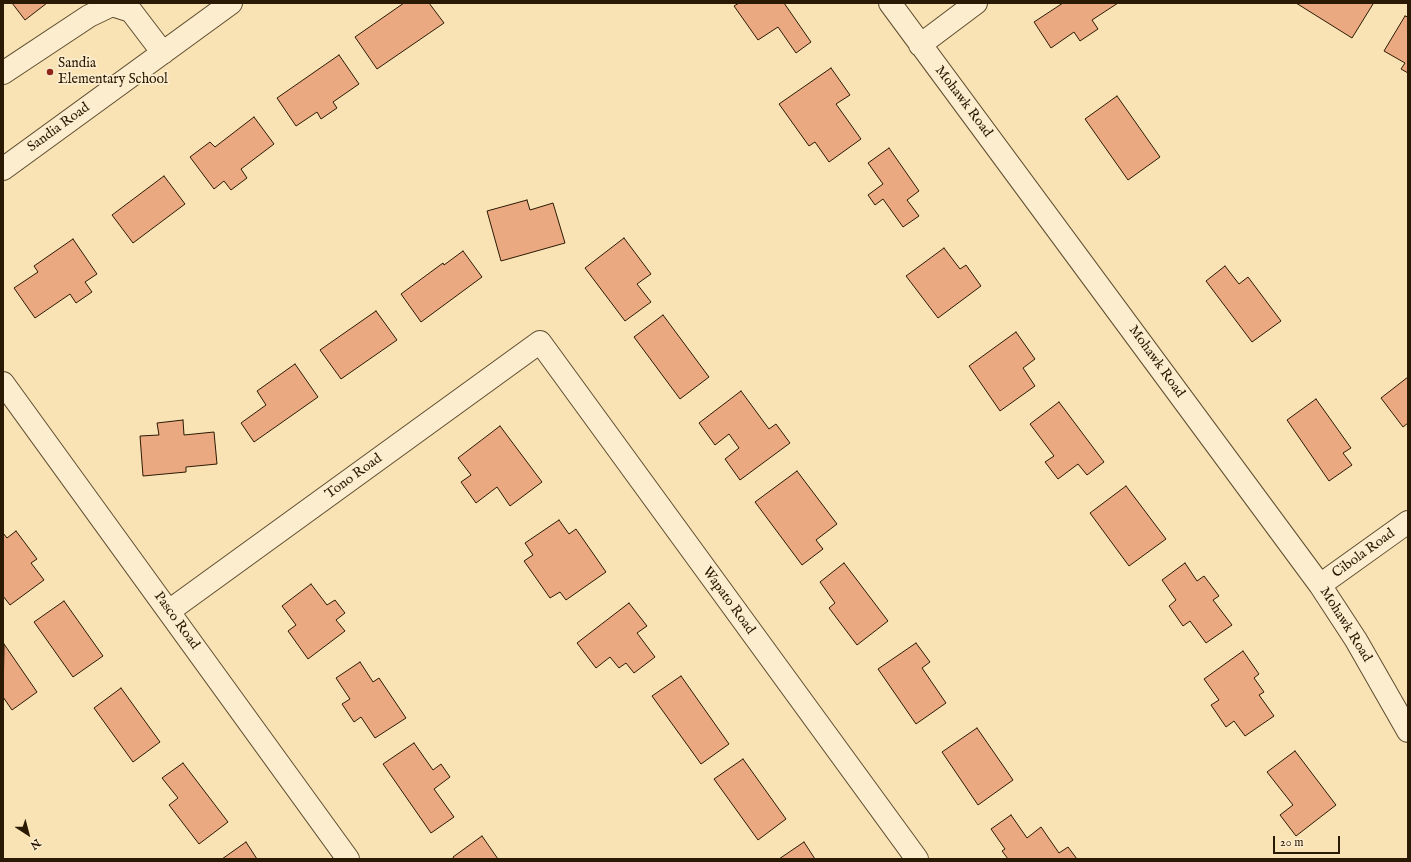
<!DOCTYPE html>
<style>
body{margin:0}
#map{position:relative;width:1411px;height:862px;overflow:hidden;background:#f9e3b4;font-family:"IM FELL English",serif}
canvas{display:block}
.frame{position:absolute;inset:0;border:4px solid #2b1a03;pointer-events:none}
.north{position:absolute;left:8px;top:814px;width:40px;height:40px;-webkit-text-stroke:3px #fbedce;paint-order:stroke;rotate:144deg;font-size:11px;font-weight:700;line-height:16px;text-align:center;color:#2b1a03}
.north::after{content:'';display:block;margin:auto;width:14px;height:18px;background:#2b1a03;clip-path:polygon(50% 0,100% 100%,50% 72%,0 100%)}
.scale{position:absolute;left:1273px;top:836px;width:67px;height:18px;box-sizing:border-box;border:2px solid #2b1a03;border-top:0;padding-left:5px;font-size:12px;line-height:14px;white-space:nowrap;color:#2b1a03;-webkit-text-stroke:3px #fbedce;paint-order:stroke}
</style>
<div id="map">
<canvas width="1411" height="862"></canvas>
<div class="frame"></div>
<div class="north">N</div>
<div class="scale">20 m</div>
</div>
<script>
const ctx = document.querySelector('canvas').getContext('2d');
ctx.lineJoin = 'round';
function fill(path, color) { ctx.fillStyle = color; ctx.fill(path, 'evenodd'); }
const shape = rows => new Path2D(rows.map(r => 'M' + r).join(''));
function trace(path, color, width, dash) { ctx.strokeStyle = color; ctx.lineWidth = width; ctx.lineCap = dash ? 'butt' : 'round'; ctx.setLineDash(dash || []); ctx.stroke(path); }
function label(font, color, halo, rows, align = 'center') {
  ctx.font = font + ' "IM FELL English",serif'; ctx.lineWidth = 3.5; ctx.setLineDash([]); ctx.textBaseline = 'middle'; ctx.strokeStyle = halo; ctx.fillStyle = color; for (const [text, x, y, turn = 0] of rows) {
    ctx.save(); ctx.translate(x, y); ctx.rotate((+turn || 0) * Math.PI / 180); ctx.textAlign = isNaN(turn) ? turn : align; if (halo) ctx.strokeText(text, 0, 0); ctx.fillText(text, 0, 0); ctx.restore();
  }
}
const building = shape([
 [12,3,47,3,25,20,12,3],
 [404,3,429,3,444,23,377,69,355,37,404,3],
 [739,3,784,3,811,42,796,53,778,27,758,40,734,6,739,3],
 [1063,3,1118,3,1092,20,1098,29,1080,41,1074,32,1051,48,1034,22,1063,3],
 [1296,3,1371,3,1373,4,1352,38,1296,3],
 [1405,16,1408,17,1408,73,1401,69,1405,63,1384,51,1405,16],
 [339,55,359,84,333,102,337,108,321,119,317,112,296,126,277,98,339,55],
 [831,68,850,95,836,104,861,139,829,162,815,142,809,146,779,104,831,68],
 [1117,96,1160,157,1128,180,1085,119,1117,96],
 [254,117,274,144,241,169,247,178,231,190,224,181,214,189,190,157,210,142,215,147,254,117],
 [889,148,919,191,907,200,919,216,903,227,883,199,875,205,868,195,883,184,868,163,889,148],
 [164,176,185,204,133,243,112,215,164,176],
 [527,200,530,210,553,203,565,243,501,261,487,211,527,200],
 [624,238,651,274,637,284,651,302,625,321,585,268,624,238],
 [73,239,97,274,85,282,92,292,76,303,70,294,35,318,14,288,38,272,34,266,73,239],
 [944,248,960,269,966,265,981,286,938,318,906,276,944,248],
 [463,251,482,277,421,322,401,294,443,263,444,265,463,251],
 [1225,266,1239,284,1248,277,1281,321,1252,342,1206,281,1225,266],
 [376,311,397,340,341,379,320,350,376,311],
 [663,315,709,377,680,399,634,337,663,315],
 [1016,332,1035,359,1023,368,1035,386,1000,411,969,366,1016,332],
 [295,364,318,397,254,442,241,423,266,405,257,391,295,364],
 [1408,377,1408,423,1403,427,1381,398,1408,377],
 [741,391,769,429,776,424,790,443,740,480,725,459,739,448,729,434,715,445,699,423,741,391],
 [1316,399,1351,448,1343,453,1352,465,1329,481,1287,420,1316,399],
 [1059,402,1104,462,1087,475,1078,464,1058,479,1045,462,1054,456,1030,424,1059,402],
 [183,420,184,435,214,432,217,464,186,467,186,472,143,476,140,436,159,435,157,423,183,420],
 [500,426,542,482,510,506,497,487,476,503,461,482,471,475,458,458,500,426],
 [797,471,837,524,816,540,823,549,802,565,755,502,797,471],
 [1126,486,1166,539,1129,566,1090,513,1126,486],
 [559,520,569,534,576,529,606,572,566,600,560,592,550,598,524,561,533,555,525,543,559,520],
 [16,531,37,559,31,563,44,580,10,605,3,596,3,533,7,538,16,531],
 [844,563,888,621,857,645,829,608,835,603,820,582,844,563],
 [1185,563,1197,581,1204,576,1219,596,1213,600,1232,625,1206,643,1190,621,1183,626,1169,606,1176,600,1162,580,1185,563],
 [311,584,327,605,335,600,345,613,336,620,345,631,308,659,288,631,296,625,282,606,311,584],
 [64,601,103,656,73,677,34,622,64,601],
 [629,603,647,626,637,633,655,657,634,673,626,663,619,668,610,657,596,668,577,643,629,603],
 [916,643,930,662,922,668,946,703,916,724,878,669,916,643],
 [4,644,37,692,12,710,3,697,4,644],
 [1243,651,1259,674,1254,678,1264,692,1259,695,1274,716,1245,736,1234,721,1226,727,1211,705,1219,700,1204,679,1243,651],
 [360,662,373,682,379,678,406,718,375,738,361,717,354,722,342,704,350,699,336,678,360,662],
 [681,676,729,744,701,764,652,696,681,676],
 [121,688,160,742,133,762,94,708,121,688],
 [977,728,1013,780,978,805,942,752,977,728],
 [414,743,433,770,441,764,450,777,434,789,454,817,431,833,383,764,414,743],
 [1295,751,1336,805,1296,836,1280,815,1293,805,1267,772,1295,751],
 [743,759,786,819,758,840,714,779,743,759],
 [183,763,228,822,199,844,169,805,178,798,162,778,183,763],
 [1011,815,1027,838,1041,827,1059,853,1068,847,1077,859,1008,859,1002,851,1005,849,991,829,1011,815],
 [482,836,498,859,454,859,453,857,482,836],
 [246,842,257,859,222,859,246,842],
 [804,842,815,859,779,859,804,842]
]);
const minor = shape([
 [890,3,1320,585,1356,640,1408,731],
 [920,45,976,3],
 [3,73,89,16,112,5,131,11,163,53],
 [3,169,231,3],
 [3,383,348,859],
 [1320,585,1408,522],
 [169,611,540,342,917,859]
]);
const markers = [
 [50,72,4,"#8f2418"]
];
const poiNames = [
 ["Sandia",58,64],
 ["Elementary School",58,80]
];
const streetNames = [
 ["Mohawk Road",963,102,53],
 ["Sandia Road",59,128,-36],
 ["Mohawk Road",1156,362,54],
 ["Tono Road",354,477,-36],
 ["Cibola Road",1364,554,-36],
 ["Wapato Road",728,601,54],
 ["Pasco Road",176,621,54],
 ["Mohawk Road",1345,625,58]
];
fill(building, '#eaa980');
trace(building, '#2b1a03', 1);
trace(minor, '#5e4c2f', 24);
trace(minor, '#fbedce', 22);
for (const [x, y, r, color] of markers) { const dot = new Path2D(); dot.arc(x, y, r, 0, 2 * Math.PI); ctx.fillStyle = color; ctx.fill(dot); trace(dot, '#fbedce', 1.5); }
label('14px', '#2b1a03', '#fbedce', poiNames, 'left');
label('14px', '#2b1a03', '#fbedce', streetNames);
</script>
